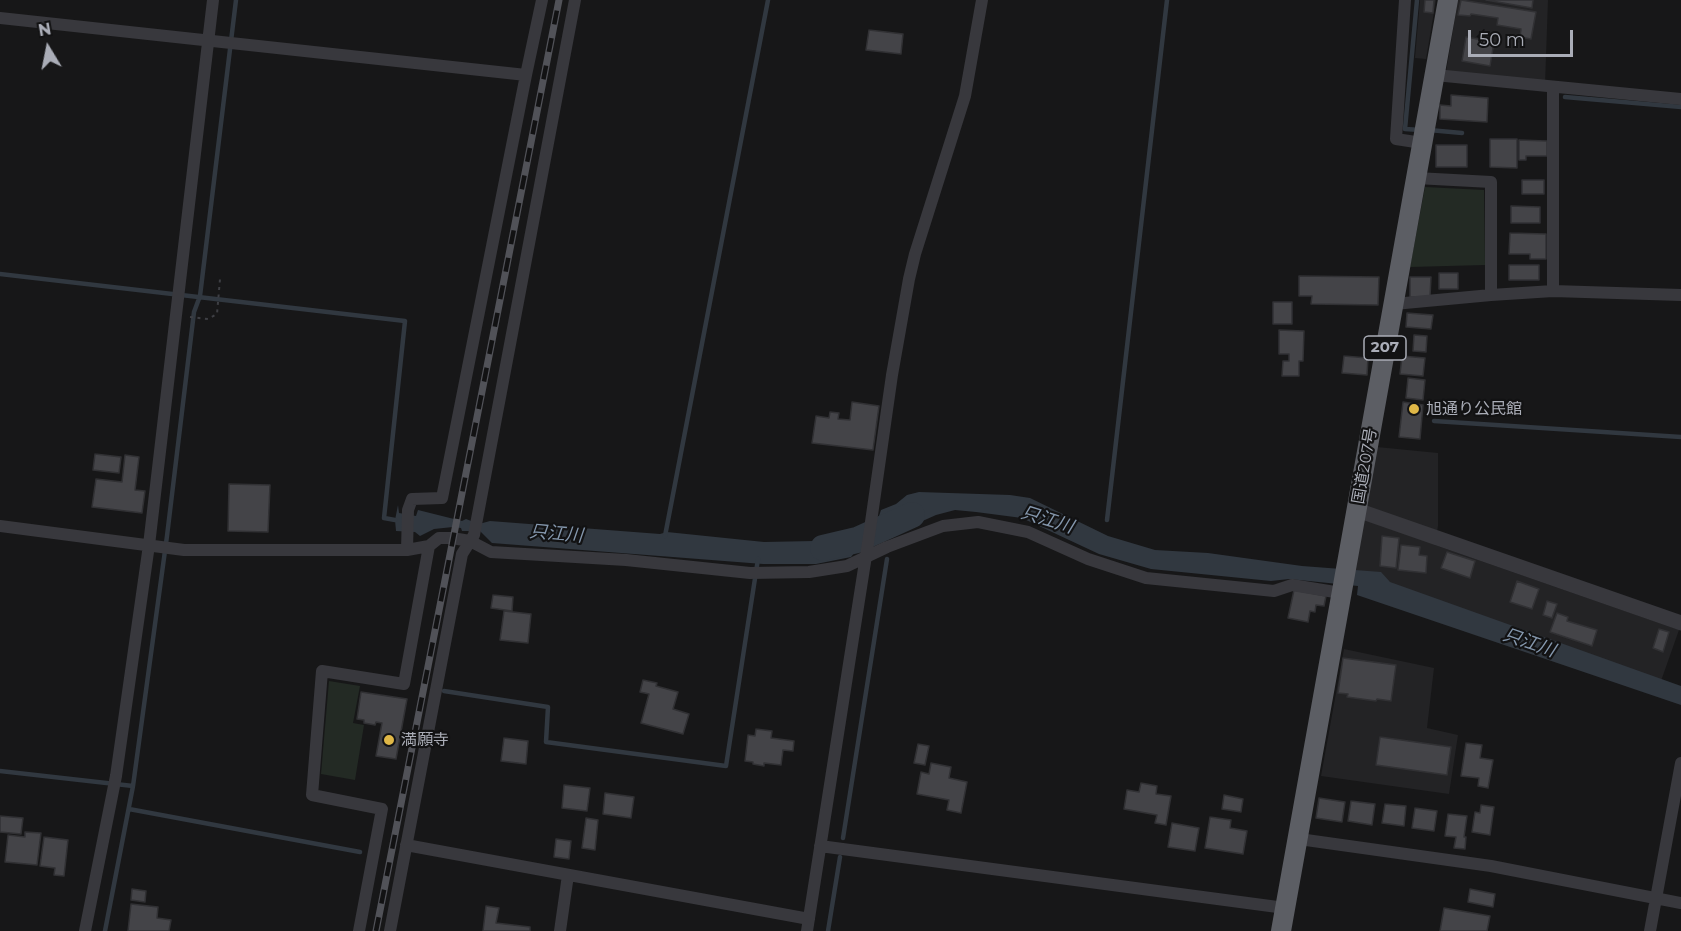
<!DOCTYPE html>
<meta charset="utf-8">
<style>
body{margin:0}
#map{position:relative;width:1681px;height:931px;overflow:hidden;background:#171718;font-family:Montserrat,sans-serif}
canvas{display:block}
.north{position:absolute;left:18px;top:18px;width:60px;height:60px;-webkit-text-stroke:4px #121213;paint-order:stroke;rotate:350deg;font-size:16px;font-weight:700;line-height:24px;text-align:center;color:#aaadb7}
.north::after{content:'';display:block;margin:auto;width:21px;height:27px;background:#aaadb7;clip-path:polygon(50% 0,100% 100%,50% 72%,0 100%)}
.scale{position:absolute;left:1468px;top:30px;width:105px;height:27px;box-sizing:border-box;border:3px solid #aaadb7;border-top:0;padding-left:8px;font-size:18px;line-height:21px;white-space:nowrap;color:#aaadb7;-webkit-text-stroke:4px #121213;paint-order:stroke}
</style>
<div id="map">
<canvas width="1681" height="931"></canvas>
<div class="north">N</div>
<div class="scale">50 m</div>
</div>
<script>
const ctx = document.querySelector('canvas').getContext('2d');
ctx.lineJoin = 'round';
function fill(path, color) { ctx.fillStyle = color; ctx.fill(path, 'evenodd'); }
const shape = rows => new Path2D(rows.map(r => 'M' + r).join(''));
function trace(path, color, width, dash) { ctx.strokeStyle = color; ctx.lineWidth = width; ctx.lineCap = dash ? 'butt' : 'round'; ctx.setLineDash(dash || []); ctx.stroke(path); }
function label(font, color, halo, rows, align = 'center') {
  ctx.font = font + ' Montserrat,"Noto Sans JP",sans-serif'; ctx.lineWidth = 4.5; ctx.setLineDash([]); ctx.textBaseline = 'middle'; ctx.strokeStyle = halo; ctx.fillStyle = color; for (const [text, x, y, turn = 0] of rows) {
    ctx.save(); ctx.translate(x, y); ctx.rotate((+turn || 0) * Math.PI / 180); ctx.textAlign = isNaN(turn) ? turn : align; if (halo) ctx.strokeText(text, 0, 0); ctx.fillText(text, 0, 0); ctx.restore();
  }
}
const built = shape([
 [1420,0,1436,0,1426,59,1415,58],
 [1458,0,1548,0,1545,85,1446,72],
 [1377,447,1438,453,1438,526,1435,545,1679,630,1661,681,1353,573],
 [1344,649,1434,668,1427,728,1458,735,1449,794,1321,776]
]);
const green = shape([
 [1425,187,1484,190,1485,265,1410,267],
 [329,681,360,686,353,723,364,725,355,780,321,774]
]);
const water = shape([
 [919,492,1010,495,1030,498,1108,536,1155,550,1208,553,1302,566,1381,572,1390,582,1681,686,1681,705,1357,595,1358,586,1289,579,1271,581,1151,569,1099,554,1022,518,976,512,955,510,936,515,889,536,882,529,879,516,881,510,896,504,907,495],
 [398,505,399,513,416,516,418,510,462,521,466,519,479,524,490,521,660,534,667,532,764,542,814,541,852,534,860,545,851,557,816,564,763,564,492,543,480,531,462,531,461,528,453,527,434,529,420,536,415,532,396,531,395,520]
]);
const stream = shape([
 [1417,0,1405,129,1421,130],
 [1565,97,1681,107],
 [1429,130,1462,133],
 [0,274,405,321,384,518,395,520],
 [1434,421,1681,437],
 [1107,520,1167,0],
 [665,536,768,0],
 [444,691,548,707,546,742,726,766,758,559],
 [0,771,133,786],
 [129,809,360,852],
 [843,838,887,559],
 [105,931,133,786,167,536,194,312,200,296,236,0],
 [828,931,840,857]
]);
const river = shape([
 [823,548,857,540,912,515]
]);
const building = shape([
 [1425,0,1434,0,1433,13,1424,12,1425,0],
 [1461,0,1536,12,1531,39,1520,37,1521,29,1497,25,1498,18,1471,14,1470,16,1458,15,1461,0],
 [1486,0,1533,0,1532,8,1486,0],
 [869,30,903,34,901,54,866,50,869,30],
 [1466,37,1494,42,1490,66,1462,61,1466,37],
 [1451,95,1488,98,1487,122,1440,119,1440,105,1451,106,1451,95],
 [1490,139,1517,139,1517,168,1490,167,1490,139],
 [1519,140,1547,141,1547,156,1526,156,1526,160,1519,160,1519,140],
 [1436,145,1467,145,1467,167,1436,167,1436,145],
 [1522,180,1544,180,1544,194,1522,194,1522,180],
 [1511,206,1540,207,1540,223,1511,223,1511,206],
 [1510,233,1546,234,1546,259,1530,259,1530,254,1509,254,1510,233],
 [1509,265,1539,265,1539,280,1509,280,1509,265],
 [1439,273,1458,273,1458,289,1439,289,1439,273],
 [1299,276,1379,277,1378,305,1311,304,1312,296,1299,296,1299,276],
 [1410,277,1431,277,1430,297,1410,297,1410,277],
 [1273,302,1292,302,1292,324,1273,324,1273,302],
 [1407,313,1433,315,1431,329,1406,327,1407,313],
 [1279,330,1304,331,1303,361,1299,361,1299,376,1282,376,1283,361,1289,361,1289,354,1279,354,1279,330],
 [1414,335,1427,336,1426,352,1413,351,1414,335],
 [1344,356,1368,358,1367,375,1342,373,1344,356],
 [1402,356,1425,358,1423,376,1400,374,1402,356],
 [1408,378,1425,380,1423,400,1406,398,1408,378],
 [852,402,879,406,873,450,812,443,816,416,829,418,830,412,839,413,838,419,850,420,852,402],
 [1403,402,1423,405,1420,439,1399,437,1403,402],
 [95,454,121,457,119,473,93,470,95,454],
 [125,455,139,457,135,490,145,491,142,513,92,507,96,479,122,482,125,455],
 [229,484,270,485,268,532,228,531,229,484],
 [1382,536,1399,538,1396,568,1380,566,1382,536],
 [1401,545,1420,547,1419,555,1427,556,1426,573,1398,570,1401,545],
 [1447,552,1475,561,1470,578,1441,568,1447,552],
 [1517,581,1539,589,1532,609,1510,602,1517,581],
 [1294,590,1326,596,1324,606,1316,605,1315,612,1310,611,1308,622,1288,618,1294,590],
 [493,595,513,597,512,611,491,608,493,595],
 [1547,601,1557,604,1552,618,1543,615,1547,601],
 [504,611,531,614,528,643,500,640,504,611],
 [1557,613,1568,617,1567,621,1597,630,1592,646,1550,632,1557,613],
 [1659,629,1669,632,1663,652,1653,648,1659,629],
 [1343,658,1396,665,1391,701,1377,699,1376,701,1347,697,1348,694,1338,693,1343,658],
 [643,680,657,683,656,686,678,692,673,709,689,714,683,734,641,723,649,694,640,692,643,680],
 [361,692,407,699,396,759,376,756,382,723,376,722,375,725,364,723,364,720,357,719,361,692],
 [756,729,772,731,771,738,794,741,793,751,783,750,781,765,764,763,764,766,753,764,753,762,745,761,748,735,755,736,756,729],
 [1380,737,1451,747,1447,775,1376,765,1380,737],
 [504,738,528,741,526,764,501,761,504,738],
 [1466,743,1482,745,1480,758,1493,760,1488,788,1478,786,1479,778,1461,776,1466,743],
 [918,744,929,746,925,765,914,763,918,744],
 [931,763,951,767,949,778,967,782,961,813,947,810,949,800,917,794,921,772,929,774,931,763],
 [1141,783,1157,786,1156,794,1171,796,1166,825,1155,823,1157,815,1124,809,1127,790,1139,792,1141,783],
 [564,785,590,788,587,811,562,808,564,785],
 [605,793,634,797,631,818,603,814,605,793],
 [1224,795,1243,799,1241,812,1222,809,1224,795],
 [1319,798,1345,802,1342,822,1316,818,1319,798],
 [1351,801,1375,804,1372,825,1348,821,1351,801],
 [1385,804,1406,806,1404,826,1382,823,1385,804],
 [1481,805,1494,807,1490,835,1472,832,1475,812,1480,813,1481,805],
 [1415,808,1437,811,1434,831,1412,828,1415,808],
 [1448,814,1467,816,1464,837,1466,837,1465,849,1454,848,1456,837,1445,836,1448,814],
 [0,816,23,818,21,834,0,832,0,816],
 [1210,817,1231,820,1230,828,1247,831,1243,854,1205,848,1210,817],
 [586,818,598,820,595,850,582,848,586,818],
 [1172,823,1199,828,1195,851,1168,847,1172,823],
 [25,832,41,833,37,865,5,862,8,835,25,837,25,832],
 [44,837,68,840,64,876,54,875,55,868,40,866,44,837],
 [556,839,571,841,569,859,554,857,556,839],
 [132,889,146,891,145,902,131,900,132,889],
 [1470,889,1495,894,1493,907,1468,902,1470,889],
 [131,904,158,907,157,918,171,920,169,931,128,931,131,904],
 [486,906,499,908,496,923,530,927,530,931,483,931,486,906],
 [1444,908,1490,916,1487,931,1440,931,1444,908]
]);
const path = shape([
 [190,317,208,319,217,314,220,279]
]);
const minor = shape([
 [1405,0,1396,139,1422,143],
 [0,18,526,75,542,0],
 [1435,75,1681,99],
 [1416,178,1491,182,1491,295],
 [1553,291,1553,87],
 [1394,304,1491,295,1553,291,1681,295],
 [0,526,184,550,407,550,429,546,439,538,452,538,470,541,491,552,626,560,750,573,809,572,847,566,887,547,943,526,978,522,1028,532,1088,559,1146,578,1274,591,1292,585,1341,593],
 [407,550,408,510,412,499,442,498,526,75],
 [1299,839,1491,866,1681,903],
 [406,845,809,919],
 [820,846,1285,908],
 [85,931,116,776,149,545,213,0],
 [359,931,382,809,312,795,322,671,404,684,429,546],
 [390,931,462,554,474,535,575,0],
 [560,931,568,875],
 [807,931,868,543,892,375,909,279,915,254,965,96,982,0],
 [1650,931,1681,763]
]);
const tertiary = shape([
 [1357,510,1681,623]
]);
const trunk = shape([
 [1281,931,1448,0]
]);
const rail = shape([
 [376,931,559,0]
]);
const markers = [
 [1414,409,6,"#dfb747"],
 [389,740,6,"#dfb747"]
];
const shields = [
 [1385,348,42]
];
const shieldNames = [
 ["207",1385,348]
];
const poiNames = [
 ["旭通り公民館",1426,409],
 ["満願寺",401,740]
];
const streetNames = [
 ["国道207号",1365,466,-80]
];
const waterNames = [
 ["只江川",1047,520,17],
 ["只江川",556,534,5],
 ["只江川",1529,643,19]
];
fill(built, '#232325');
fill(green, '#232a24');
fill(water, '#313840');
trace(stream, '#313840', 4.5);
trace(river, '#313840', 26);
fill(building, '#444448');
trace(building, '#313134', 1.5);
trace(path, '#3e3f44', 2, [3, 4.5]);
trace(minor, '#38383d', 12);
trace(tertiary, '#38383d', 15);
trace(trunk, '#5c5e64', 20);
trace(rail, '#515258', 7);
trace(rail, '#121213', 4.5, [14]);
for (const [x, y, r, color] of markers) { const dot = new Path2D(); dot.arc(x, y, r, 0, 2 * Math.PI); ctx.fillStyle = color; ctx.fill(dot); trace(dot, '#121213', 2); }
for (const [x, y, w] of shields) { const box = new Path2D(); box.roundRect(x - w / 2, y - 12, w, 24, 4.5); ctx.fillStyle = '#121213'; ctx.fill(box); trace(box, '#aaadb7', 1.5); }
label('bold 15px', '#aaadb7', null, shieldNames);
label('16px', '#aaadb7', '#121213', poiNames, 'left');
label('16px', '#aaadb7', '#121213', streetNames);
label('italic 18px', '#8598ae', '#121213', waterNames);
</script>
